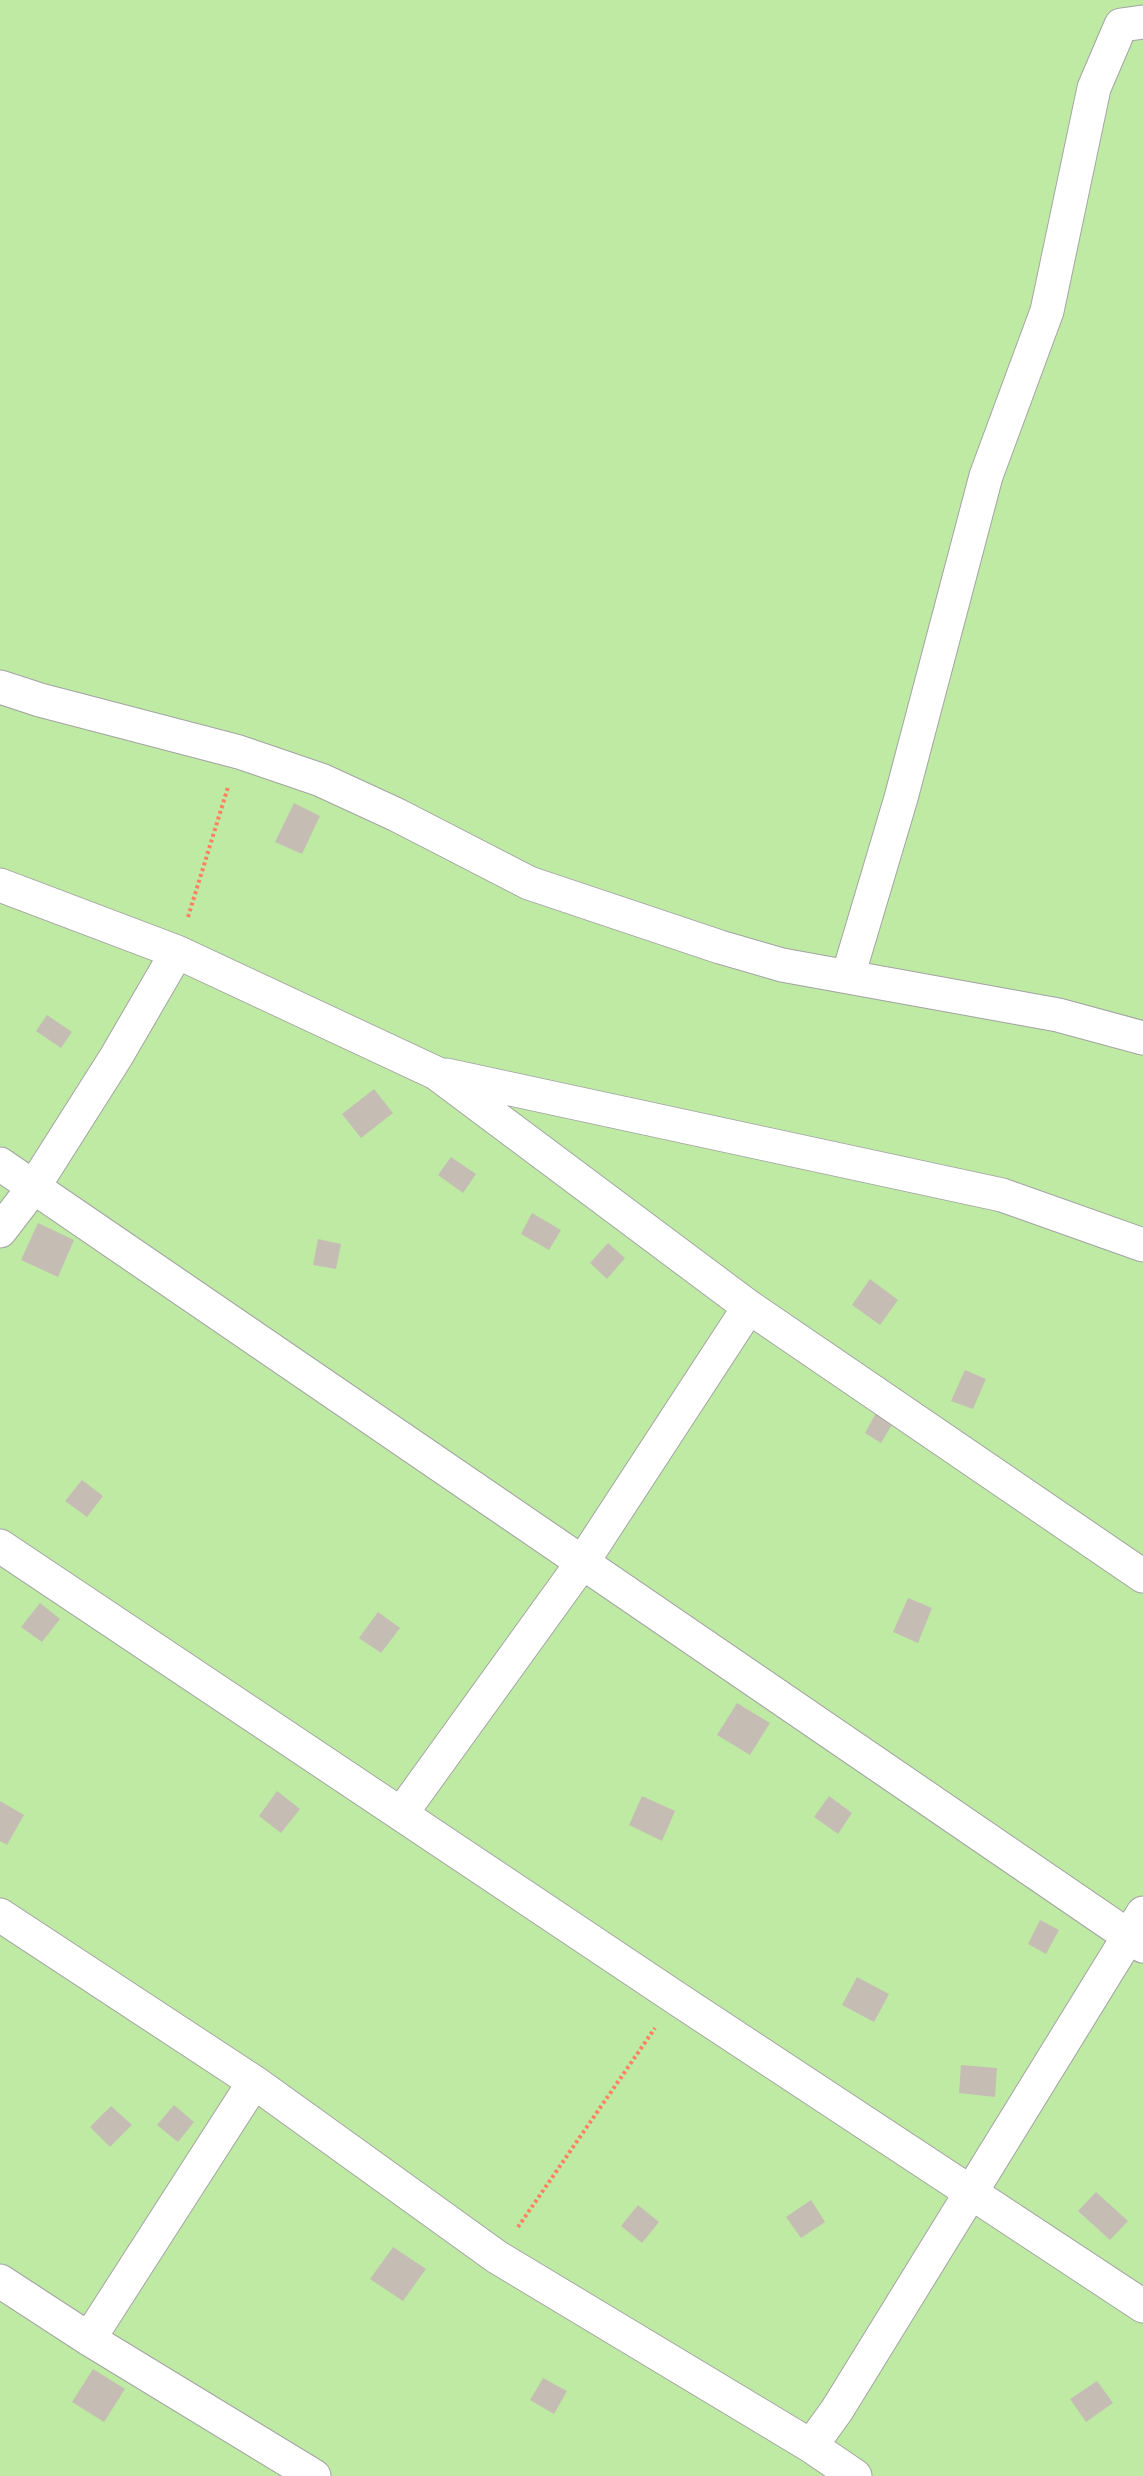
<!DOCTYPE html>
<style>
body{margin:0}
canvas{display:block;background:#eeebe1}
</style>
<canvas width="1143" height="2476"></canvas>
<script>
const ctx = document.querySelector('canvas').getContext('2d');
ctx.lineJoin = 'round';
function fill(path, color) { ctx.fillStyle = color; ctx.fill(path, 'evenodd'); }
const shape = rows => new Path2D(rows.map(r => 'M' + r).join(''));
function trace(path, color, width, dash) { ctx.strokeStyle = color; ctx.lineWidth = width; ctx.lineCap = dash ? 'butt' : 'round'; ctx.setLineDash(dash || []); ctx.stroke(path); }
const grass = shape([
 [0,0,1143,0,1143,2476,0,2476]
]);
const building = shape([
 [294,803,320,816,302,854,275,842],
 [47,1015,72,1032,61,1048,36,1031],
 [374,1089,393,1113,361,1138,342,1114],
 [451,1157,476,1174,463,1193,438,1175],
 [532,1213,561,1230,549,1250,521,1234],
 [38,1223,74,1240,58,1277,21,1260],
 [318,1239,341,1244,336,1269,313,1265],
 [608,1243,625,1258,607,1279,590,1263],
 [870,1279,898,1300,880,1325,852,1305],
 [965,1370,986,1379,973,1409,951,1401],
 [876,1413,893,1423,881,1443,865,1433],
 [82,1480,103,1496,87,1517,65,1501],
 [908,1598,932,1608,918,1643,893,1632],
 [40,1603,60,1619,42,1642,21,1627],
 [378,1612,400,1628,381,1653,359,1638],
 [737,1703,770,1723,750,1755,717,1735],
 [277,1791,300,1809,281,1833,259,1816],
 [642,1796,675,1811,662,1841,629,1825],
 [829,1796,852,1813,838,1834,814,1817],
 [0,1801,24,1815,7,1845,0,1841],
 [1040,1920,1059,1930,1046,1954,1028,1944],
 [857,1977,889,1994,874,2022,842,2005],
 [961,2065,997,2068,995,2097,959,2093],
 [174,2105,194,2122,178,2142,157,2125],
 [111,2106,132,2125,110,2147,90,2127],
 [1096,2192,1128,2221,1110,2240,1078,2211],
 [811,2200,825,2222,801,2238,786,2217],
 [638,2205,659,2222,642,2243,621,2226],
 [393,2247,426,2269,403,2301,370,2279],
 [93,2369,125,2389,104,2422,72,2402],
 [543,2378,567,2391,554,2414,530,2400],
 [1097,2381,1113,2403,1086,2422,1070,2399]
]);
const path = shape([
 [188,917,228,787],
 [518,2227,655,2028]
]);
const minor = shape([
 [0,687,40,700,239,752,321,780,397,815,529,883,720,947,782,965,1058,1015,1143,1038],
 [0,885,177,952,436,1073,749,1307,1143,1576],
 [848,976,901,798,986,476,1047,311,1094,88,1121,25,1143,22],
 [446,1075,1002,1195,1143,1245],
 [0,1164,1143,1946],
 [0,1231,33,1188,116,1057,177,952],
 [0,1546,676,1998,1143,2306],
 [401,1814,582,1563,749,1307],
 [0,1915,254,2082,497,2257,811,2446,855,2476],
 [0,2281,89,2339,314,2476],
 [89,2339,254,2082],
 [811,2446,837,2410,1143,1913]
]);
fill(grass, '#bfeaa4');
fill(building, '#c5bdb4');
trace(minor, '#a3a3a3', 35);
trace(path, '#fe8162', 4, [3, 3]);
trace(minor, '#fff', 33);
</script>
